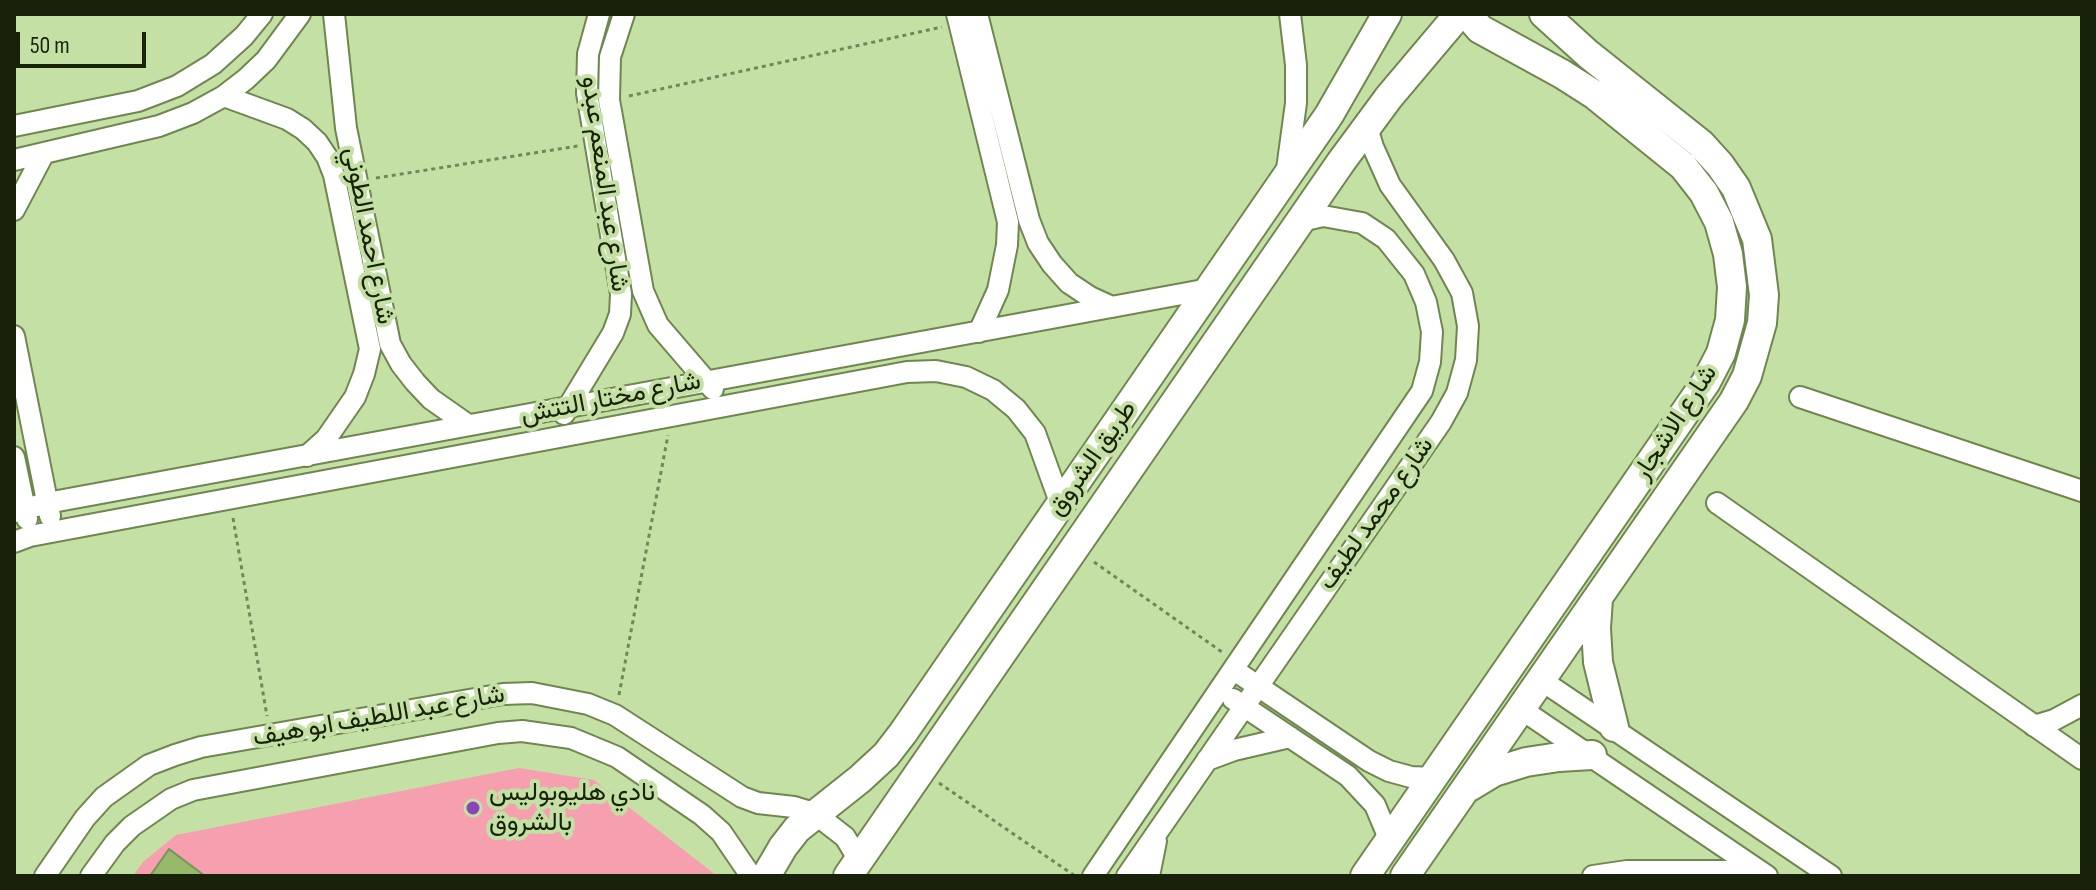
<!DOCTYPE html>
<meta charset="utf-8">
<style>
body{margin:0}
#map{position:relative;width:2096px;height:890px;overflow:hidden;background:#c4e0a4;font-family:"Sofia Sans Condensed",sans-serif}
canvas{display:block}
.frame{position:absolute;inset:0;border:16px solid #18210a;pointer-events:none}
.scale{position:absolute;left:16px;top:32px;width:130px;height:36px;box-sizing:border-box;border:4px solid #18210a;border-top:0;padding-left:10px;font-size:24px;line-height:28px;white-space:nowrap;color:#18210a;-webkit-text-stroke:6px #c4e0a4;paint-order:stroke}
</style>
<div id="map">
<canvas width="2096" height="890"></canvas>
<div class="frame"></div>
<div class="scale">50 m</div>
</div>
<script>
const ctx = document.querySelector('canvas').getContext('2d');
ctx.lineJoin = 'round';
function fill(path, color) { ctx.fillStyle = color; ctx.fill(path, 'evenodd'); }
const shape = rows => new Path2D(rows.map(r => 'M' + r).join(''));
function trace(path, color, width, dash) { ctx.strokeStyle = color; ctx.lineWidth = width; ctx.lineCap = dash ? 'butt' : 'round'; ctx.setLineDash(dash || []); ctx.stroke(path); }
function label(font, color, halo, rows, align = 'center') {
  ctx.font = font + ' "Sofia Sans Condensed",Vazirmatn,sans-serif'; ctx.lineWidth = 8; ctx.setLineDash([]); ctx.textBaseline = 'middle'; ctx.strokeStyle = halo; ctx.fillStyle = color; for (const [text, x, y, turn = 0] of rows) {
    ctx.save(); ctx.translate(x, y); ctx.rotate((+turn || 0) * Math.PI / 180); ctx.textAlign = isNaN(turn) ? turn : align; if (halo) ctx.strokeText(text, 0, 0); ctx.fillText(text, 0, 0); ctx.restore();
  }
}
const green = shape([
 [519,768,594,780,717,876,133,876,143,862,176,835]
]);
const building = shape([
 [169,849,205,876,150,876,169,849]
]);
const path = shape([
 [629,96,942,27],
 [376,178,578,146],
 [233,518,267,716],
 [1094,562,1222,652],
 [619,695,668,435],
 [939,783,1075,876]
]);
const street = shape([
 [334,14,346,128,390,344,401,364,415,382,431,399,468,425],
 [624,14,610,57,609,100,643,291,658,325,713,389],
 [957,14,1008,222,1007,245,998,290,979,332],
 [977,14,1029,220,1038,243,1052,264,1069,283,1090,297,1112,307],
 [224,96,287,119,303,129,317,142,327,157,334,175,370,349,364,374,355,397,326,439,307,456],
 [14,126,138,101,177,86,213,64,244,36,262,14],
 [14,160,159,126,193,113,224,96,246,79,266,60,300,14],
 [1287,169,1296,103,1296,65,1290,14],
 [14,210,44,153],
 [14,336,50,516],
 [1800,397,2082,491],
 [564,414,613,333,620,314,621,294,587,93,588,54,599,14],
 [14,457,27,519],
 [1717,503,2082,759],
 [14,512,47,503,1209,289],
 [14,542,30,536,907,372,936,371,966,377,993,390,1016,409,1035,433,1061,505],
 [1234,670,1369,761,1389,771,1411,777,1433,778],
 [1541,680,1831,876],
 [1233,699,1348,776,1375,805,1390,841],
 [1521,709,1767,876],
 [2034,726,2054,720,2082,705],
 [1207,760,1234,750,1290,737],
 [45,876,85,818,104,797,149,765,175,755,201,747,503,694,532,693,588,704,615,715,742,797,758,803,794,807,814,813,845,837,859,860],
 [91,876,115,843,132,826,171,799,193,790,498,733,522,731,571,738,617,757,702,815,721,832,751,876],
 [1093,876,1422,391,1430,362,1432,332,1426,302,1414,274,1386,239,1362,223,1323,216,1301,221],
 [1127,876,1441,422,1457,393,1466,360,1468,326,1462,293,1444,260,1390,185,1373,147,1367,127],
 [1149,876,1156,841],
 [1593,876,1627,871,1760,871]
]);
const secondary = shape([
 [1598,599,1596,628,1598,662,1614,727],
 [1469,787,1494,772,1526,762,1559,757,1592,755],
 [766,876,783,847,797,829,860,779,886,755,903,733,1329,115,1387,14],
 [848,876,1341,162,1389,97,1459,14],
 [1365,876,1706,382,1721,353,1730,320,1732,287,1728,254,1719,222,1704,193,1683,166,1595,95,1562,74,1480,29,1467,14],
 [1405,876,1734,401,1747,376,1762,323,1764,295,1757,239,1736,188,1720,165,1701,144,1588,54,1544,14]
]);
const markers = [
 [473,808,8,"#8844b8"]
];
const streetNames = [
 ["شارع عبد المنعم عبدو",604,184,82],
 ["شارع احمد الطوني",368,236,79],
 ["شارع مختار التتش",611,399,-11],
 ["شارع الاشجار",1676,423,-57],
 ["طريق الشروق",1093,459,-55],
 ["شارع محمد لطيف",1377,514,-55],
 ["شارع عبد اللطيف ابو هيف",379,717,-10]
];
const poiNames = [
 ["نادي هليوبوليس",489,793],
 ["بالشروق",489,823]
];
fill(green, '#f69faf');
fill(building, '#96b969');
trace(building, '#789158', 2);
trace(street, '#6e874f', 24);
trace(secondary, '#6e874f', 32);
trace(path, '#73865b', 3, [4, 4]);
trace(street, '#fff', 20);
trace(secondary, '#fff', 28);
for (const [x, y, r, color] of markers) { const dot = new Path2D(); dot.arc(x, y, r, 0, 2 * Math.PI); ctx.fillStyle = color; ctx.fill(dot); trace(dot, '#c4e0a4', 3); }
label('26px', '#18210a', '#c4e0a4', streetNames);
label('26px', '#18210a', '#c4e0a4', poiNames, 'left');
</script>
